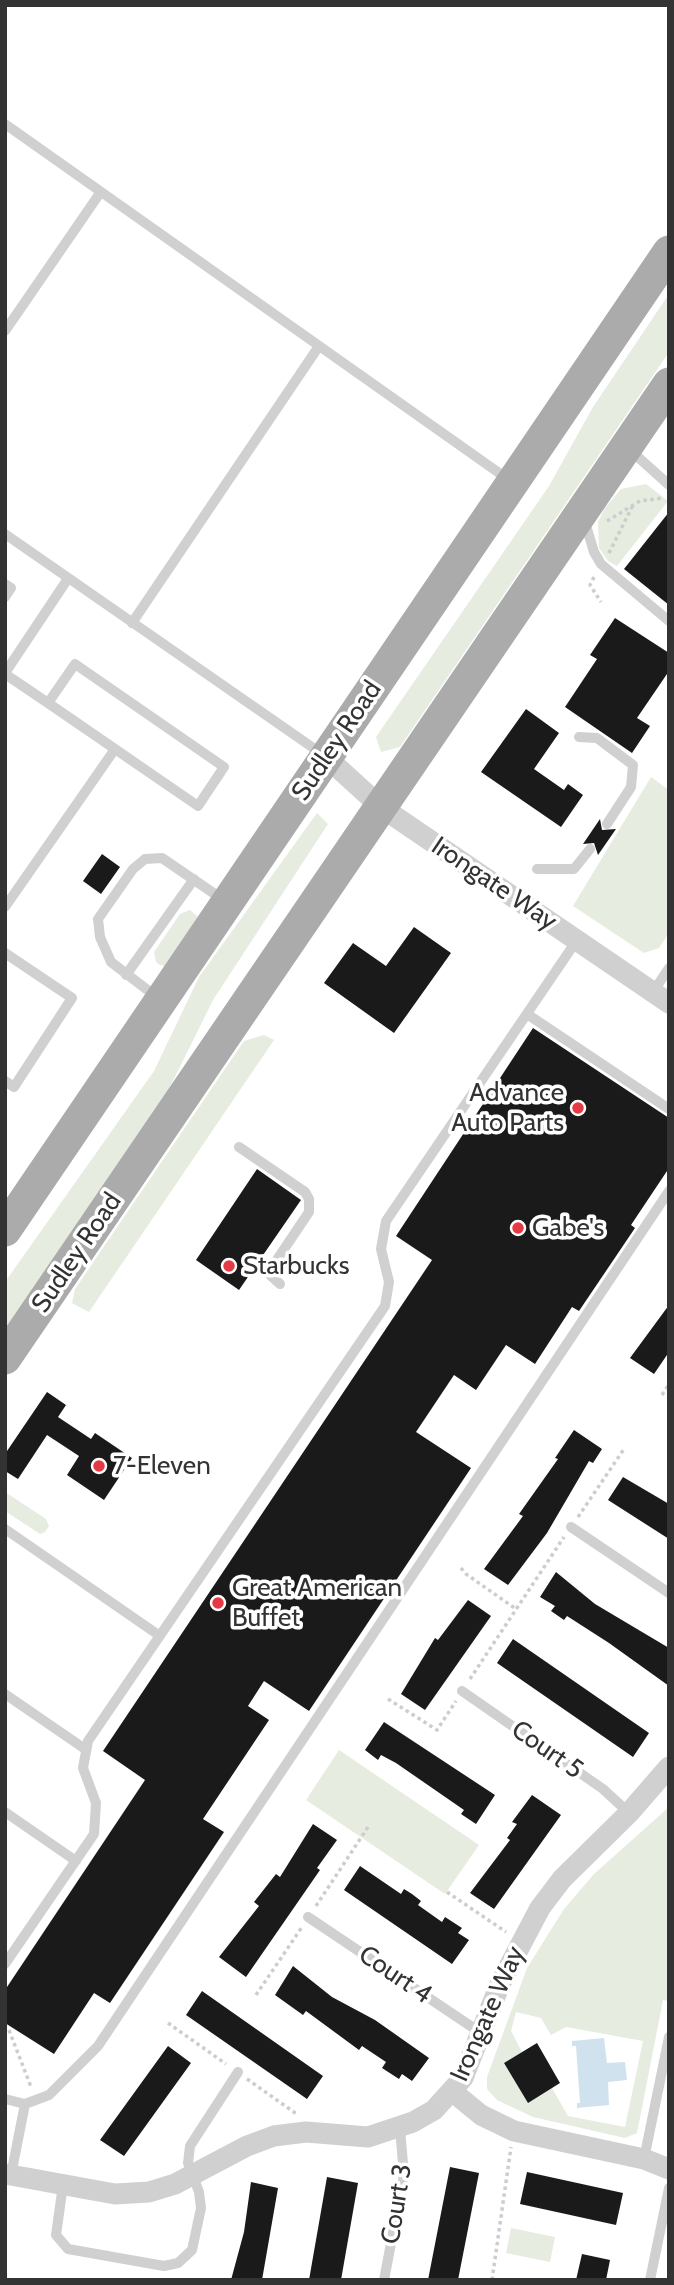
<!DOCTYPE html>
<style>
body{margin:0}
#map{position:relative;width:674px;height:2285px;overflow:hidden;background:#fff;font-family:Cabin,sans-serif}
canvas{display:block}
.frame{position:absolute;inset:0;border:7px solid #333;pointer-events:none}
</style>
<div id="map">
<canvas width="674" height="2285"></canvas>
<div class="frame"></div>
</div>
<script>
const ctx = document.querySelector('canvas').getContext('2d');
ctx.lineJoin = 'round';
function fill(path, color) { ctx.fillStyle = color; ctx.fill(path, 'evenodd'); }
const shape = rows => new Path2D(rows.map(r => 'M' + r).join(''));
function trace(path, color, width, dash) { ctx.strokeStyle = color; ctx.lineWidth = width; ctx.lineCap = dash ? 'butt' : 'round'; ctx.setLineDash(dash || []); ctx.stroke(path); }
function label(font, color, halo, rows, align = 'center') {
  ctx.font = font + ' Cabin,sans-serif'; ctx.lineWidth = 7; ctx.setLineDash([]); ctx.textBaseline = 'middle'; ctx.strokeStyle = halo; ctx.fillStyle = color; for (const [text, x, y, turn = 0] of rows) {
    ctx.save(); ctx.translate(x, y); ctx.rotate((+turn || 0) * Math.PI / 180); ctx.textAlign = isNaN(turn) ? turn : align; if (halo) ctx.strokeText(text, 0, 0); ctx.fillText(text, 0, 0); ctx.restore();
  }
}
const green = shape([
 [669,294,669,352,400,747,381,752,376,737,549,486,593,407],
 [646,484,668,501,617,566,608,561,599,548,598,522,604,509,621,489],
 [651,777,669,790,669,933,659,948,644,953,573,906],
 [317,813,328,824,213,1000,162,1103,5,1330,5,1282,154,1071,199,977],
 [190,910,198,917,165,966,160,965,156,962,154,952,180,914],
 [264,1035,274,1040,89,1312,72,1303,75,1289,244,1041],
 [5,1492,46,1519,49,1526,45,1532,40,1534,5,1511],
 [339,1750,479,1845,445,1894,306,1800],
 [669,1807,669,2001,663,2000,637,2133,625,2138,533,2117,497,2100,487,2089,487,2077,527,1968,564,1909,594,1874],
 [516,2012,541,2018,551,2035,566,2027,643,2041,625,2127,568,2116,552,2088,528,2102,504,2063,522,2052,511,2031],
 [511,2228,555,2237,550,2262,506,2253]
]);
const water = shape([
 [604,2038,607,2063,625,2062,627,2080,608,2082,609,2105,577,2108,577,2103,580,2103,576,2046,572,2046,572,2041]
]);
const building = shape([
 [669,512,669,605,624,569],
 [615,618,669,653,669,671,637,718,650,726,632,753,565,707,597,659,590,655],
 [526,709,559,733,534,769,564,790,568,784,583,795,561,827,481,772],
 [600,819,602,830,616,829,598,855,594,843,583,844],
 [102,854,120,867,101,894,83,881],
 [414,927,451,953,394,1033,324,983,353,943,386,966],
 [533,1028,669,1118,669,1168,631,1225,635,1228,579,1311,572,1307,535,1364,506,1345,476,1390,454,1375,416,1432,471,1468,309,1711,264,1681,248,1706,269,1720,203,1819,224,1832,110,2003,94,1993,54,2054,5,2023,5,1990,145,1780,103,1751,432,1260,396,1236],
 [257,1169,301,1200,239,1290,196,1260],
 [669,1305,669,1352,654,1374,630,1358],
 [47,1392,66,1405,58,1417,91,1439,95,1433,132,1458,104,1500,67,1475,79,1456,47,1435,18,1479,5,1471,5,1454],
 [574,1430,602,1449,593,1463,589,1461,547,1533,508,1585,484,1569,523,1516,519,1514,558,1459,555,1458],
 [623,1477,669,1504,669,1539,608,1500],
 [556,1572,595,1604,669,1648,669,1686,609,1643,567,1616,564,1620,551,1611,555,1606,540,1597],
 [468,1600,491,1616,425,1710,401,1694,435,1638,438,1640],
 [513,1639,649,1733,633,1757,497,1663],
 [384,1722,495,1795,476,1824,461,1814,464,1810,396,1763,381,1755,378,1760,365,1750],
 [532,1795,561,1815,494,1909,470,1893,510,1840,507,1838,517,1824,512,1822],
 [313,1824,337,1840,317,1868,320,1870,246,1977,219,1957,259,1906,254,1902,276,1874,280,1877],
 [360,1866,401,1894,404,1889,412,1894,421,1901,418,1905,442,1922,445,1917,462,1928,458,1933,469,1940,452,1964,344,1890],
 [293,1966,332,1997,375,2020,429,2058,412,2081,402,2074,399,2079,382,2068,386,2062,362,2046,359,2050,306,2011,303,2015,275,1995],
 [202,1991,323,2076,307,2099,186,2015],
 [537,2043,560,2083,528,2103,504,2063],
 [168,2046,191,2063,124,2156,100,2140],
 [450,2167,479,2173,458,2280,428,2280],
 [527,2172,623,2193,616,2225,520,2204],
 [327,2177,358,2183,341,2280,309,2280],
 [251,2182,278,2188,262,2280,231,2280,244,2232],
 [582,2254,610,2260,606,2280,576,2280]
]);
const path = shape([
 [607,521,640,501,663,498],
 [609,553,633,505],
 [594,577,590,585,601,602],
 [662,1395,669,1384],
 [578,1517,624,1449],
 [461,1568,466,1574,516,1609],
 [470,1679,564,1537],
 [388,1699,437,1730,456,1701],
 [447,1892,506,1932],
 [316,1906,368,1827],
 [256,1995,302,1927],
 [168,2023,226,2064],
 [9,2030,31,2087],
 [247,2079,298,2115],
 [492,2280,511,2147]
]);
const service = shape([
 [5,124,509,480],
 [5,331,100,193],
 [629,449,669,485],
 [584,519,594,552,601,564,669,621],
 [5,534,322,754],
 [5,584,11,588,5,597],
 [132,623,319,346],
 [5,673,67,580],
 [5,674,48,703,198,806,224,767,75,664,48,703],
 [579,737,597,738,633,765,631,787,607,824],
 [537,869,574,869,590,849],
 [5,907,115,749],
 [5,953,72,998,14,1087,5,1081],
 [126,975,194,879],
 [653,992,669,968],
 [158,998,111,962,100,937,98,919,133,869,145,859,162,858,225,901],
 [527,1014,669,1109],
 [239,1147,305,1192,309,1199,309,1212,268,1273,280,1284],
 [571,1527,669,1593],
 [5,1529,160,1636],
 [462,1691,603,1789,629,1813],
 [5,1694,85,1749],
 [5,1812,76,1861],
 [308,1917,481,2033],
 [5,1964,94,1834,96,1803,83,1768,88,1741,385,1306,389,1282,381,1249,386,1221,577,940],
 [5,2099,25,2104,49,2095,98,2046,669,1191],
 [644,2159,669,2037],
 [11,2175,25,2104],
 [63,2185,56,2235,68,2249,164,2266,178,2263,192,2250,201,2208,199,2192,188,2163,190,2146,238,2072],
 [384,2280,404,2175,400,2129],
 [650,2280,669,2188]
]);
const minor = shape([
 [326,757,381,807,669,1003],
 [453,2092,481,2115,514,2131,644,2159,669,2169],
 [5,2174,115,2194,149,2192,175,2184,247,2146,274,2136,306,2132,368,2137,413,2122,434,2110,463,2078,500,1984,540,1908,562,1879,629,1813,669,1767]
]);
const primary = shape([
 [5,1230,669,252],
 [5,1358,669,384]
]);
const markers = [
 [578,1108,7,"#e63946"],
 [518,1228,7,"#e63946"],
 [229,1266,7,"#e63946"],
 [99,1466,7,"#e63946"],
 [218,1603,7,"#e63946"]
];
const streetNames = [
 ["Sudley Road",337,741,-56],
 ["Irongate Way",494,884,34],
 ["Sudley Road",77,1253,-56],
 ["Court 5",547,1750,35],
 ["Court 4",395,1975,34],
 ["Irongate Way",488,2014,-66],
 ["Court 3",397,2204,-81]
];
const poiNames = [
 ["Advance",564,1093,"right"],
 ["Auto Parts",564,1123,"right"],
 ["Gabe's",532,1228],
 ["Starbucks",243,1266],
 ["7-Eleven",113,1466],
 ["Great American",232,1588],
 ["Buffet",232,1618]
];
fill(green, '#e6ecdf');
fill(water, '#cfe2ee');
fill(building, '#1a1a1a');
trace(path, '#cdcdcd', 3.5, [3.5, 3.5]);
trace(service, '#d0d0d0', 10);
trace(minor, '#d0d0d0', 21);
trace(primary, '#ababab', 33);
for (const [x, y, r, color] of markers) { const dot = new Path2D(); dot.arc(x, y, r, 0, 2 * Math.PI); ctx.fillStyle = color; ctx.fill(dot); trace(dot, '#fff', 2.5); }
label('26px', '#333', '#fff', streetNames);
label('26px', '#333', '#fff', poiNames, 'left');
</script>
